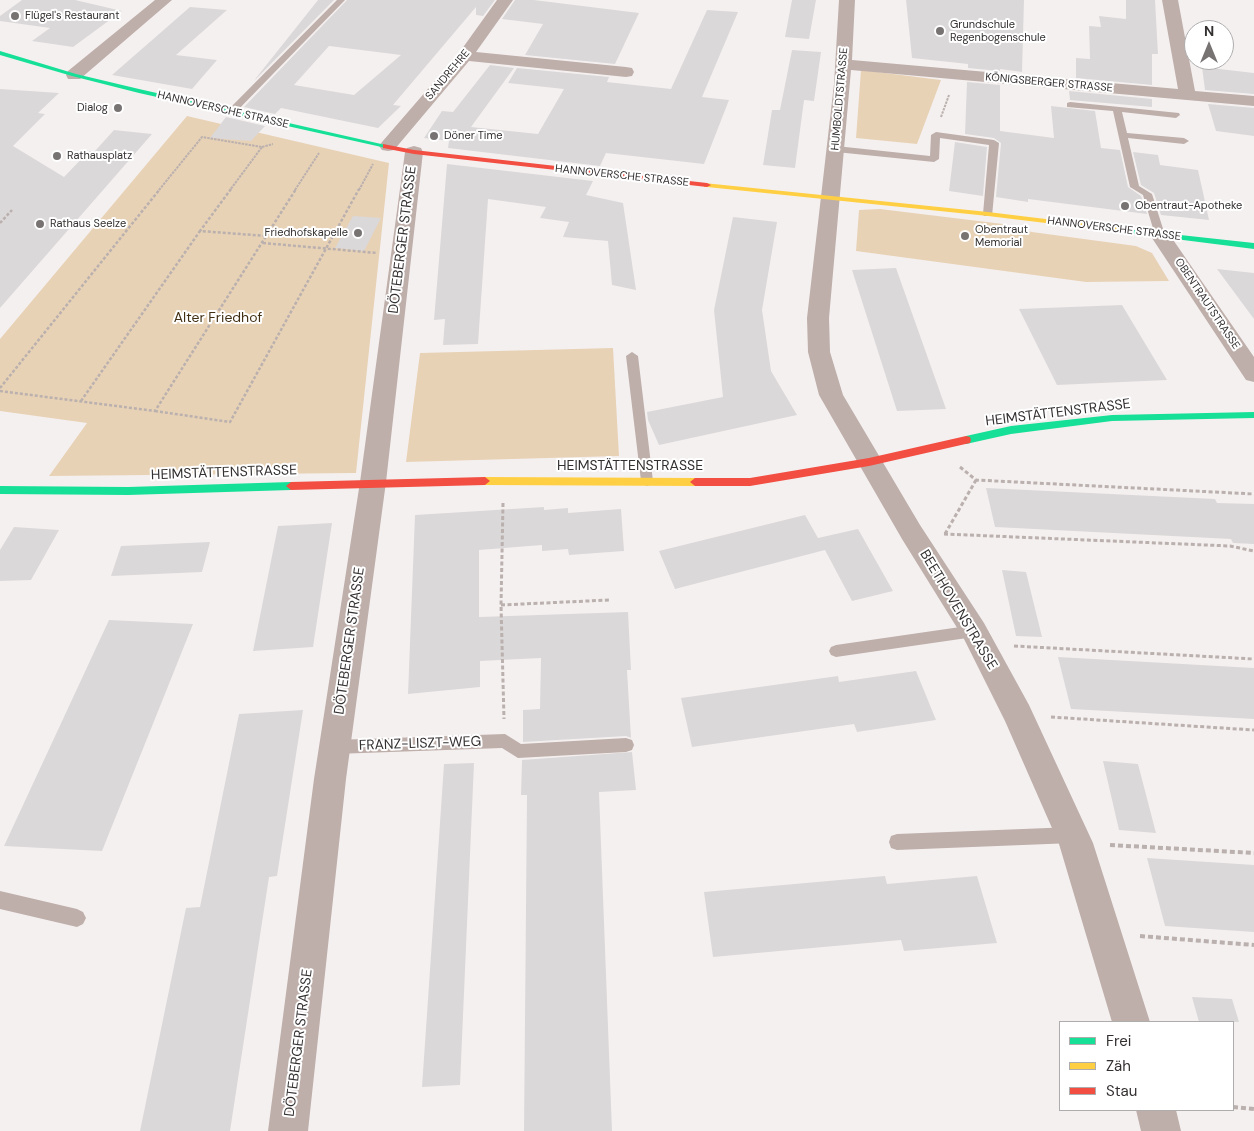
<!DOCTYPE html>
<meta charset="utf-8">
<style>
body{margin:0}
#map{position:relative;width:1254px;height:1131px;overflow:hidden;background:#f5f0f0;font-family:"DM Sans",sans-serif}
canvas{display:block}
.legend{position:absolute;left:1059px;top:1021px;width:175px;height:90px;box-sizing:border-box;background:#fff;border:1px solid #aeacac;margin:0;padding:6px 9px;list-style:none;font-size:15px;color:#343030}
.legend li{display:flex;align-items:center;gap:10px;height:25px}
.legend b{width:25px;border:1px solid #aeacac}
.north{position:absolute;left:1184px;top:20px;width:50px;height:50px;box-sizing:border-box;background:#fff;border:1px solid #aeacac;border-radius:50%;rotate:0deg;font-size:14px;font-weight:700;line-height:20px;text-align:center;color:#343030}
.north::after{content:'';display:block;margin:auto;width:18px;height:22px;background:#787373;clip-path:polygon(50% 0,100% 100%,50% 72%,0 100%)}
</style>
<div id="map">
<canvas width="1254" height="1131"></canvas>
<ul class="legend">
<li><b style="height:6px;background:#16e098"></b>Frei</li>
<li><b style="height:6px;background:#ffcf43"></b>Zäh</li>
<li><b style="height:6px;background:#f24e42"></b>Stau</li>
</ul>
<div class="north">N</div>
</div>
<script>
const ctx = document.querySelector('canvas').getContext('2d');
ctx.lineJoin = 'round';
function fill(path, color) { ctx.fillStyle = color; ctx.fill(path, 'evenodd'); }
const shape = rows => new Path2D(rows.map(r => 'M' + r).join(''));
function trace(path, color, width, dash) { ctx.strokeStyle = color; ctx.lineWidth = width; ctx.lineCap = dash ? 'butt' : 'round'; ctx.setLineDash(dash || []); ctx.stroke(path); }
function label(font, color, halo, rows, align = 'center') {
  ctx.font = font + ' "DM Sans",sans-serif'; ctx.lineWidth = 4; ctx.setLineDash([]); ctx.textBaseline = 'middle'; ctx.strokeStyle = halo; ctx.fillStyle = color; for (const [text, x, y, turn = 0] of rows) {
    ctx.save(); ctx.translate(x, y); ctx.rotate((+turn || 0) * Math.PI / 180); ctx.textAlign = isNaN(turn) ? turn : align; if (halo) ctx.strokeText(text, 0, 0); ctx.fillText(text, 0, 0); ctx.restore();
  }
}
const green = shape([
 [861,70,941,80,917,144,856,138],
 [187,116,389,163,356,473,49,476,87,423,0,411,0,339],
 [880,209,1003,224,1032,232,1136,246,1152,253,1169,281,1086,282,856,251,859,210],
 [613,348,619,456,406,462,420,353]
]);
const building = shape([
 [22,0,75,0,122,11,73,47,32,41,50,28,0,21,0,16],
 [318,0,334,0,255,80,256,78],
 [347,0,495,0,483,16,476,15,476,7,393,105,401,106,378,128,281,108,275,114,244,107],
 [329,46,401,55,354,95,294,85],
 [515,0,534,0,639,13,615,64,525,55,543,24,502,19],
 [792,0,816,0,809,39,785,37],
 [906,0,1024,0,1022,72,1000,69,1000,71,968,68,968,64,912,58],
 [1126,0,1155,0,1158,54,1152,54,1152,85,1076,78,1076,58,1090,59,1089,26,1101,27,1099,16,1126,19],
 [190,7,227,10,176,55,217,60,192,89,112,75],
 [707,10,738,12,702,97,729,100,704,164,606,153,600,166,448,148,449,141,424,138,442,111,453,112,490,65,514,68,471,127,538,134,564,89,508,83,517,68,609,77,607,82,671,89],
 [792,50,821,52,814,101,804,100,795,168,763,165,772,110,780,110],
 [1202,67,1254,73,1254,94,1205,90],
 [967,82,1000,85,1000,131,1054,138,1051,106,1095,111,1101,148,1120,150,1128,187,1141,196,1147,214,1028,199,1028,202,996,197,1001,143,994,138,965,134],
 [0,89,59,93,38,113,45,114,13,146,64,177,89,151,95,151,114,130,152,134,0,308],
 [1069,91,1152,99,1152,107,1070,100],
 [1208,104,1254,108,1254,136,1216,131],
 [226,117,265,126,251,141,210,138],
 [955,142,987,147,983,196,949,191],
 [1133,152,1158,155,1160,165,1198,170,1209,220,1161,215,1154,193,1141,185],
 [447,164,593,181,586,195,623,203,636,290,612,285,608,241,563,237,569,222,540,218,546,207,488,199,478,344,443,345,445,319,434,320],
 [353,216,381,218,364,251,335,248],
 [733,217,777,222,762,310,771,371,797,415,659,445,648,420,647,412,723,397,714,310],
 [896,268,946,409,897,411,852,270],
 [1217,269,1254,273,1254,319],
 [1122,305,1167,380,1057,385,1019,309],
 [986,488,1215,499,1217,503,1254,504,1254,544,1233,543,1231,539,995,527],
 [544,507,544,510,568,508,568,513,621,509,624,551,569,555,568,549,542,551,542,545,479,550,479,617,628,612,631,670,627,670,631,738,626,736,523,742,523,710,540,709,541,658,480,661,480,687,408,694,415,515],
 [805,515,818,538,858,529,893,591,852,601,825,550,675,589,659,551],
 [332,523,313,647,253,651,278,526],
 [14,527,59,530,31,580,0,581,0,550],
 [210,542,202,572,111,576,121,546],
 [1002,570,1026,572,1042,637,1016,636],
 [109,620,193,624,102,851,4,846],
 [1058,657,1254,668,1254,719,1071,709],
 [916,671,936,720,857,732,854,724,692,747,681,698,838,676,839,682],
 [303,710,277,876,269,877,230,1131,140,1131,186,908,200,907,239,714],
 [632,752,636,790,599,792,612,1131,524,1131,527,795,521,795,522,760],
 [1103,761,1138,764,1156,833,1119,830],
 [474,763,460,1085,422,1087,444,764],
 [1147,858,1254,865,1254,932,1165,926],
 [885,876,887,884,977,876,997,943,904,951,901,940,713,957,704,892],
 [1192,997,1232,999,1239,1022,1199,1022]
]);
const pathFar3 = shape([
 [941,117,949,95],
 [262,147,273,144],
 [159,190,202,137,262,147,230,190],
 [295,190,319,153],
 [359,190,373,164]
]);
const pathFar2 = shape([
 [231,189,200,231,267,236],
 [0,223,12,210],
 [263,243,377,253],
 [0,388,160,189],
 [0,391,155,411,296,189],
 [81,401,200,231],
 [155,411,230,422,359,189]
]);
const pathFar1 = shape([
 [960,467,976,480,1254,494],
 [503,503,501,605,504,719],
 [944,534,1230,546,1254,551],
 [945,534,976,480],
 [501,605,609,600],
 [1014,646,1254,659],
 [1051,717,1254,730]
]);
const path = shape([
 [1110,845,1254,853],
 [1140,936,1254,945],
 [1233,1107,1254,1109]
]);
const lane = shape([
 [337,0,345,0,234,114,228,114,228,110,337,0],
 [1070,102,1179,113,1180,115,1176,118,1122,112,1127,133,1184,138,1189,141,1184,144,1128,138,1139,186,1152,194,1165,235,1164,237,1156,237,1155,235,1143,195,1130,187,1113,111,1067,107,1067,103,1070,102],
 [936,132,994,140,999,143,992,216,984,216,983,214,989,145,940,138,939,159,934,162,836,152,831,149,836,146,930,156,931,135,936,132],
 [632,352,638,356,653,481,652,484,647,486,642,484,641,481,626,356,632,352],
 [974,625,979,627,981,631,979,635,974,637,836,657,831,655,829,651,831,647,836,645,974,625],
 [505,734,521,744,626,738,632,740,634,745,632,750,626,752,518,758,502,748,335,754,329,752,327,747,329,742,335,740,505,734],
 [1073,827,1079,829,1081,835,1079,841,1073,843,897,850,891,848,889,842,891,836,897,834,1073,827],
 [0,891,77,909,83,912,86,918,83,924,77,927,0,909,0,891]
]);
const street = shape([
 [155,0,172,0,80,79,68,79,66,75,68,71,155,0],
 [497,0,513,0,476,52,626,67,632,68,634,72,632,76,626,77,469,61,394,150,388,151,382,150,379,146,382,142,459,53,497,0],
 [839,0,855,0,852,60,1178,89,1162,0,1178,0,1195,91,1254,96,1254,106,851,70,829,318,830,352,843,395,920,525,984,623,1029,705,1093,843,1150,1022,1112,1022,1059,844,1005,721,964,639,902,539,819,395,808,352,807,318,834,84,839,0],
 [414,146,421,148,423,152,386,482,346,779,308,1131,268,1131,314,779,360,482,405,152,407,148,414,146],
 [1160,229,1167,231,1254,357,1254,382,1246,380,1150,235,1153,231,1160,229],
 [1136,1110,1176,1110,1181,1131,1141,1131,1136,1110]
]);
const fast = shape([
 [0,51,76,74,139,89,390,146,386,148,139,93,72,76,0,55,0,51],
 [1125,229,1254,243,1254,249,1128,233,1125,233,1125,229],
 [1254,412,1254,418,1112,421,1011,434,966,444,961,440,966,436,1011,426,1112,415,1254,412],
 [291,482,296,486,291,490,128,495,0,494,0,486,128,487,291,482]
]);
const slow = shape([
 [704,183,988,212,1128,229,1132,231,1128,233,988,216,707,187,704,187,704,183],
 [485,477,695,478,700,482,695,486,485,485,480,481,485,477]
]);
const jam = shape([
 [383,144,414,150,707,183,711,185,707,187,414,154,383,148,383,144],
 [966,436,970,437,971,440,970,443,869,466,750,486,695,486,690,482,695,478,750,478,869,458,966,436],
 [485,477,490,481,485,485,291,490,286,486,291,482,485,477]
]);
const markers = [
 [15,16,5,"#787373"],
 [940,31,5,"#787373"],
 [118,108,5,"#787373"],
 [434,136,5,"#787373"],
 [57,156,5,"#787373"],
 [1125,206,5,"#787373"],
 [40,224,5,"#787373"],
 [358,233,5,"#787373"],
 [965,236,5,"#787373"]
];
const farPoinames = [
 ["Flügel's Restaurant",25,16],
 ["Grundschule",950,25],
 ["Regenbogenschule",950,38],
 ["Dialog",108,108,"right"],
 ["Döner Time",444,136],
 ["Rathausplatz",67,156],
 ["Obentraut-Apotheke",1135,206],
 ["Rathaus Seelze",50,224],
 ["Obentraut",975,230],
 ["Memorial",975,243],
 ["Friedhofskapelle",348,233,"right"]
];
const farStreetnames = [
 ["SANDREHRE",448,75,-50],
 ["KÖNIGSBERGER STRASSE",1049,83,5],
 ["HUMBOLDTSTRASSE",840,99,-85],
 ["HANNOVERSCHE STRASSE",223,110,13],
 ["HANNOVERSCHE STRASSE",622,176,6],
 ["HANNOVERSCHE STRASSE",1114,229,7],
 ["OBENTRAUTSTRASSE",1207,304,56]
];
const streetNames = [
 ["DÖTEBERGER STRASSE",403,240,-83],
 ["HEIMSTÄTTENSTRASSE",1058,413,-7],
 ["HEIMSTÄTTENSTRASSE",630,466],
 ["HEIMSTÄTTENSTRASSE",224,473,-2],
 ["BEETHOVENSTRASSE",958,610,59],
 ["DÖTEBERGER STRASSE",350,641,-82],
 ["FRANZ-LISZT-WEG",420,744,-2],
 ["DÖTEBERGER STRASSE",299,1043,-83]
];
const parkNames = [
 ["Alter Friedhof",218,318]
];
fill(green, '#e8d2b6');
fill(building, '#dbd8d9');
trace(pathFar3, '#bab0ae', 2, [2.5, 1]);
trace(pathFar2, '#bab0ae', 2.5, [3, 2]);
trace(pathFar1, '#bab0ae', 3, [4, 2.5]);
trace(path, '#bab0ae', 4, [5, 3]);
fill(lane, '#beafaa');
fill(street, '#beafaa');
fill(fast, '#16e098');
fill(slow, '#ffcf43');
fill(jam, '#f24e42');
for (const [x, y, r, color] of markers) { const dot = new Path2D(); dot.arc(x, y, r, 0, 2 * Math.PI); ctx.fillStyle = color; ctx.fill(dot); trace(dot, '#fff', 2); }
label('11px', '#343030', '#fff', farPoinames, 'left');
label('11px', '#343030', '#fff', farStreetnames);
label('14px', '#343030', '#fff', streetNames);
label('14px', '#423015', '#fff', parkNames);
</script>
